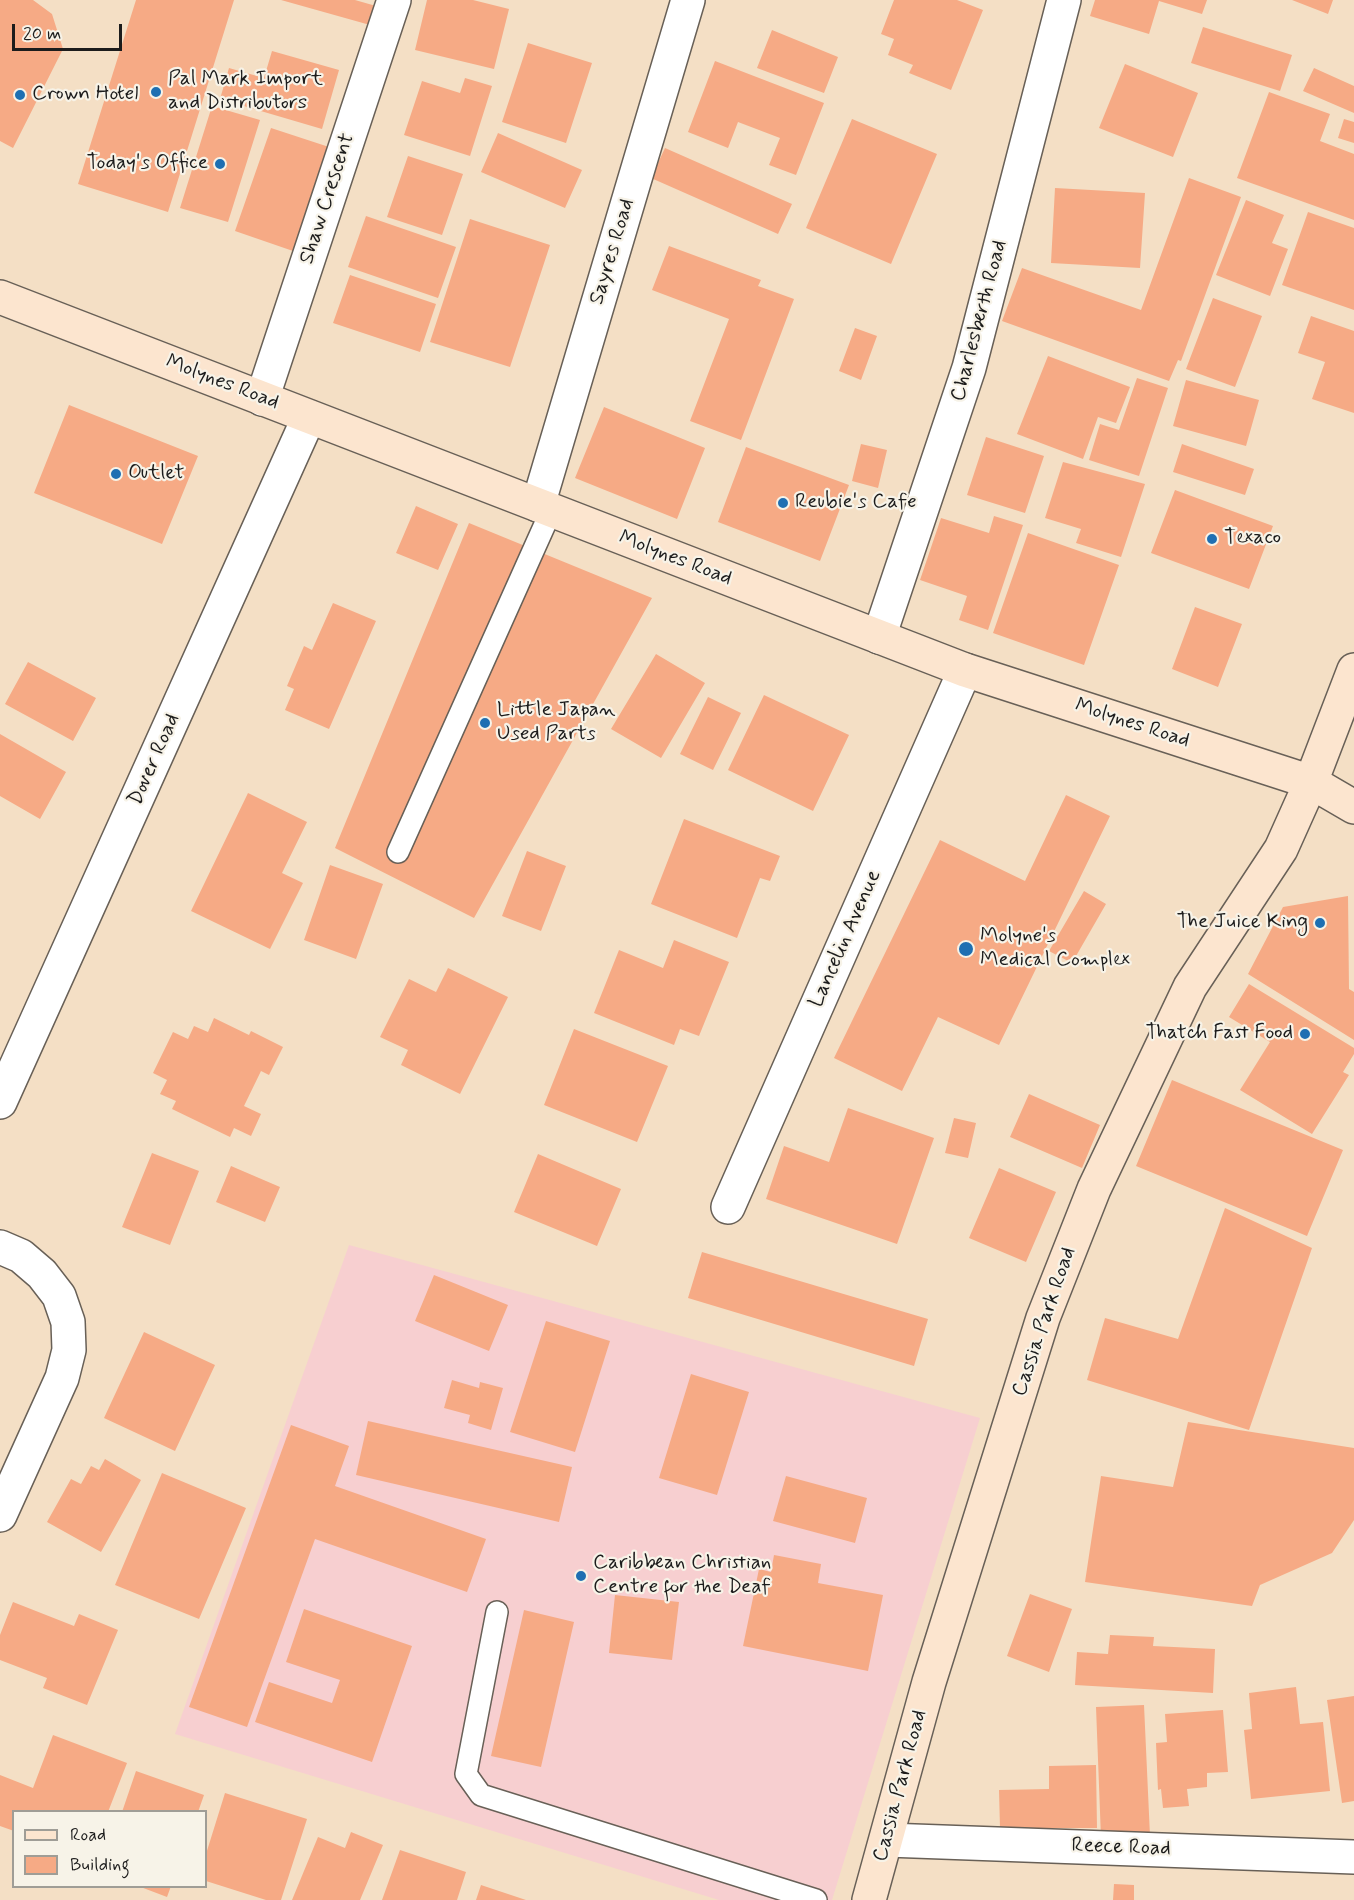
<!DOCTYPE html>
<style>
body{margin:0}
#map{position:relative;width:1354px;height:1900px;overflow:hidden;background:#f4dfc5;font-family:Mynerve,sans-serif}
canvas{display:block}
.legend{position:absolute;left:12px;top:1810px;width:195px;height:78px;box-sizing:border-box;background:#f7f3e8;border:2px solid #9f9d96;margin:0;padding:8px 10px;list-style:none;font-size:18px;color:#1c1c1c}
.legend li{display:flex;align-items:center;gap:12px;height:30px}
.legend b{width:30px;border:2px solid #9f9d96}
.scale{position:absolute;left:12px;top:24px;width:110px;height:27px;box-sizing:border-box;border:3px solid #1c1c1c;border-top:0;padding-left:8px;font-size:18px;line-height:21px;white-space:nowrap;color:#1c1c1c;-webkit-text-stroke:4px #f7f3e8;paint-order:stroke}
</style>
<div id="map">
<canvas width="1354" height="1900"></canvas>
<ul class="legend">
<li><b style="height:8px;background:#fce5cf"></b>Road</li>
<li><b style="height:16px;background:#f6aa85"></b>Building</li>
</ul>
<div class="scale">20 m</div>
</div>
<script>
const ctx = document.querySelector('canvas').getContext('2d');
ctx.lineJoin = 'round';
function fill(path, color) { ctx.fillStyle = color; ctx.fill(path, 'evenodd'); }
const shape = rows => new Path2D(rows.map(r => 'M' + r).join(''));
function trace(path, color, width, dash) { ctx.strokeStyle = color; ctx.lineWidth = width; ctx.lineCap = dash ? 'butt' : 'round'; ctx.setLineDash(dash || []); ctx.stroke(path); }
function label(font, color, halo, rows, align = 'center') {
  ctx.font = font + ' Mynerve,sans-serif'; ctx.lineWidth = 4.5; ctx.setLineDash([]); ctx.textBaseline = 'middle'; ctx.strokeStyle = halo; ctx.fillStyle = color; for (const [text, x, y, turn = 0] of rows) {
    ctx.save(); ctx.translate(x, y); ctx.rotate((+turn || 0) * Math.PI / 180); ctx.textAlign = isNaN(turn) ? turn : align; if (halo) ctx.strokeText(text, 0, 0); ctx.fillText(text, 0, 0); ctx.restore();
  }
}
const built = shape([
 [349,1245,980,1418,832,1900,719,1900,175,1734]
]);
const building = shape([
 [0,0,33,0,52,14,63,49,13,148,0,141],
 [136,0,234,0,168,212,78,184],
 [281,0,355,0,376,6,370,25],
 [427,0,473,0,509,9,494,69,415,50],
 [894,0,957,0,983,10,951,90,909,73,913,65,888,55,894,39,881,34],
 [1095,0,1207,0,1202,14,1159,1,1149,34,1090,16],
 [1292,0,1333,0,1328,14],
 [1203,27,1292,55,1280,91,1191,63],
 [772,30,838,57,824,93,757,68],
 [528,43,592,63,566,143,502,122],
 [272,51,339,70,322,129,220,99,229,68,264,78],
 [715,61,824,103,796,175,769,165,780,138,738,122,728,148,688,132],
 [1125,64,1198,93,1173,157,1099,128],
 [1314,68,1354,86,1354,113,1303,91],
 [465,78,492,86,470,156,404,135,422,81,460,93],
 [1269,92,1330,114,1320,141,1354,154,1354,220,1237,178],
 [212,106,260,120,228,222,180,208],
 [852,119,937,154,891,264,806,228],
 [1344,119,1354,122,1354,143,1338,138],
 [271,128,329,147,293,251,235,231],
 [498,133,582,170,565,208,481,172],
 [665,148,792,204,778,234,651,178],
 [408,156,463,174,442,235,387,217],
 [1189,178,1241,197,1181,361,1178,360,1169,381,1002,321,1022,268,1141,310],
 [1055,188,1145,193,1140,268,1051,263],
 [1246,200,1284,215,1272,243,1288,249,1270,296,1216,275],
 [1308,212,1354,228,1354,310,1282,285],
 [366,216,456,247,438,298,348,267],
 [470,219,550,245,510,367,430,342],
 [669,246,761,280,758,286,794,299,741,440,690,421,729,319,652,290],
 [350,275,436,304,420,352,333,323],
 [1213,298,1262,316,1235,387,1186,369],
 [1311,316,1354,331,1354,413,1312,399,1325,362,1298,353],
 [855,328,877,336,861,380,839,371],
 [1048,356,1130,387,1116,423,1098,417,1083,459,1017,434],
 [1137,378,1168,388,1139,476,1089,460,1100,424,1119,430],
 [1186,380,1259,400,1246,446,1173,426],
 [69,405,198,456,162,544,34,493],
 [604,407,705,448,677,519,575,478],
 [986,437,1044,456,1025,513,967,495],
 [861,444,887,450,878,488,852,481],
 [1182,444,1254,469,1245,495,1173,472],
 [746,447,849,485,820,561,718,522],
 [1063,462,1145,484,1121,557,1076,543,1081,529,1045,518],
 [1175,490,1273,526,1249,589,1151,553],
 [416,506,458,524,438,570,396,553],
 [994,516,1023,525,988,630,959,620,967,596,920,580,941,518,989,533],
 [469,523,652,598,474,918,335,848],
 [1028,533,1119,565,1084,665,993,633],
 [333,603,376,621,329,729,285,710,294,689,287,686,304,646,312,650],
 [1195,607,1242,624,1218,687,1172,669],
 [656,654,705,683,661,758,611,729],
 [28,662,96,698,73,741,5,704],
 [764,695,849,735,813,811,728,770],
 [708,697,741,713,713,770,680,754],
 [0,734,66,772,40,819,0,796],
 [248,793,307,822,282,873,303,883,270,949,191,911],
 [1066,795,1110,816,999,1045,938,1017,902,1091,834,1058,940,840,1025,881],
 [684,819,780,856,770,881,760,878,737,938,651,904],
 [527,851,566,866,541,931,502,916],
 [330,865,383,884,356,959,304,940],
 [1084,891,1106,904,1072,963,1049,951],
 [1348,896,1349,989,1354,992,1354,1040,1248,974,1283,907],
 [674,940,729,962,699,1036,680,1029,674,1045,594,1013,619,950,663,968],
 [448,968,508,997,460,1094,401,1065,408,1050,380,1037,409,979,436,992],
 [1249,984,1354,1048,1354,1054,1343,1072,1349,1075,1312,1134,1240,1090,1270,1042,1229,1017],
 [214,1018,249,1035,251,1031,283,1047,269,1075,261,1071,244,1106,261,1114,251,1136,234,1128,230,1137,172,1109,176,1101,160,1094,167,1080,153,1073,173,1032,188,1039,194,1026,208,1032],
 [574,1029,668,1066,637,1142,544,1105],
 [1172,1080,1343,1150,1307,1236,1136,1166],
 [1029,1094,1100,1125,1082,1168,1010,1137],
 [848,1108,934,1138,897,1244,766,1199,784,1146,829,1162],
 [954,1118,976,1123,968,1158,945,1153],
 [152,1153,199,1171,170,1245,122,1227],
 [538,1154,621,1189,597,1246,514,1212],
 [231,1166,280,1187,265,1222,216,1202],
 [999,1168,1056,1192,1026,1262,969,1238],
 [1225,1208,1312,1248,1249,1430,1087,1380,1105,1318,1178,1339],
 [702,1252,928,1319,914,1366,688,1298],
 [434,1275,508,1305,489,1351,415,1321],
 [546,1321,610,1341,575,1452,510,1432],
 [144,1332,215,1365,175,1451,104,1418],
 [691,1374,749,1392,717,1495,659,1478],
 [452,1380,479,1388,480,1382,503,1388,491,1430,468,1423,470,1415,444,1408],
 [368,1421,572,1467,559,1522,356,1475],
 [1188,1422,1354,1448,1354,1520,1332,1553,1260,1585,1252,1606,1085,1582,1101,1476,1173,1487],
 [291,1425,349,1446,335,1486,486,1539,467,1592,315,1539,247,1727,189,1707],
 [105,1459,141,1480,101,1552,47,1522,71,1479,81,1484,91,1466,99,1470],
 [162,1473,246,1508,199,1619,115,1585],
 [786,1476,867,1498,855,1543,773,1521],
 [774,1555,821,1564,818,1583,883,1595,868,1671,743,1646,759,1569,771,1572],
 [1030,1594,1072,1609,1049,1672,1007,1656],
 [615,1595,679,1602,672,1660,609,1653],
 [13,1602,74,1626,79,1614,118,1630,87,1705,43,1688,47,1678,0,1660,0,1635],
 [304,1609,412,1646,372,1762,255,1722,269,1682,332,1703,340,1680,286,1662],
 [524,1610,574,1622,541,1767,491,1756],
 [1110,1635,1154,1637,1153,1646,1215,1649,1213,1693,1075,1685,1077,1652,1108,1654],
 [1296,1687,1300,1724,1323,1722,1330,1791,1251,1799,1244,1730,1252,1729,1249,1693],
 [1354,1696,1354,1801,1342,1803,1327,1700],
 [1144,1705,1150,1836,1101,1838,1096,1707],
 [1223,1710,1228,1772,1207,1773,1207,1787,1187,1789,1189,1806,1163,1808,1161,1789,1158,1790,1156,1743,1167,1742,1165,1714],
 [53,1735,127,1763,108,1812,14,1812,14,1831,0,1826,0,1775,33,1788],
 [1096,1765,1097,1828,1000,1828,999,1790,1049,1789,1049,1766],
 [136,1771,204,1795,198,1812,122,1812],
 [225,1793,307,1819,281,1900,266,1900,206,1881,206,1854],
 [351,1832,383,1845,360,1900,292,1900,318,1837,345,1848],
 [400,1850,466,1872,457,1900,382,1900],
 [1114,1884,1134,1885,1134,1900,1113,1900],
 [481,1885,526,1900,476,1900],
 [138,1886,171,1886,167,1897]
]);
const service = shape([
 [398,852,551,511],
 [497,1612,466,1774,481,1795,816,1900]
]);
const minor = shape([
 [262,399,394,0],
 [538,505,688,0],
 [879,637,969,368,1064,0],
 [0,1102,309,417],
 [728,1207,965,670],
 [0,1247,21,1256,42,1274,59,1296,68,1322,69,1350,62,1378,0,1515],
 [887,1840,1354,1857]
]);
const secondary = shape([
 [0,297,965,670,1311,782,1354,807],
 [869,1900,929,1682,1043,1318,1094,1189,1190,987,1281,849,1311,782,1354,670]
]);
const markers = [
 [156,92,6,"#1f6fb2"],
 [20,95,6,"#1f6fb2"],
 [220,164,6,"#1f6fb2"],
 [116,474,6,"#1f6fb2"],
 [783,503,6,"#1f6fb2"],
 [1212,539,6,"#1f6fb2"],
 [485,723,6,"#1f6fb2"],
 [1320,923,6,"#1f6fb2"],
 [966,949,8,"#1f6fb2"],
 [1305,1034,6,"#1f6fb2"],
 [581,1576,6,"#1f6fb2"]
];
const poiNames = [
 ["Pal Mark Import",168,80],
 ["and Distributors",168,104],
 ["Crown Hotel",32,95],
 ["Today's Office",208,164,"right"],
 ["Outlet",128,474],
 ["Reubie's Cafe",795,503],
 ["Texaco",1224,539],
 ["Little Japan",497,711],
 ["Used Parts",497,735],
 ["The Juice King",1308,923,"right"],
 ["Molyne's",980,937],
 ["Medical Complex",980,961],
 ["Thatch Fast Food",1293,1034,"right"],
 ["Caribbean Christian",593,1564],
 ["Centre for the Deaf",593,1588]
];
const streetNames = [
 ["Shaw Crescent",328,199,-72],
 ["Sayres Road",613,252,-73],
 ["Charlesberth Road",980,321,-75],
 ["Molynes Road",222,383,21],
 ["Molynes Road",675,559,21],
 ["Molynes Road",1132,724,18],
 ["Dover Road",155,760,-66],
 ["Lancelin Avenue",846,939,-66],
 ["Cassia Park Road",1045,1322,-71],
 ["Cassia Park Road",901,1786,-75],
 ["Reece Road",1121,1848,2]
];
fill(built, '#f7cfd0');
fill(building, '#f6aa85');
trace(service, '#686057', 24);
trace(minor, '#686057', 36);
trace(secondary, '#686057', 36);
trace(service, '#fff', 21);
trace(minor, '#fff', 33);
trace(secondary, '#fce5cf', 33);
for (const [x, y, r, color] of markers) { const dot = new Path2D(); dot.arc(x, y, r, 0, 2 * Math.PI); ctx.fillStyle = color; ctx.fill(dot); trace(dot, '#f7f3e8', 2); }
label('21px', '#1c1c1c', '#f7f3e8', poiNames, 'left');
label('21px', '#1c1c1c', '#f7f3e8', streetNames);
</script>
